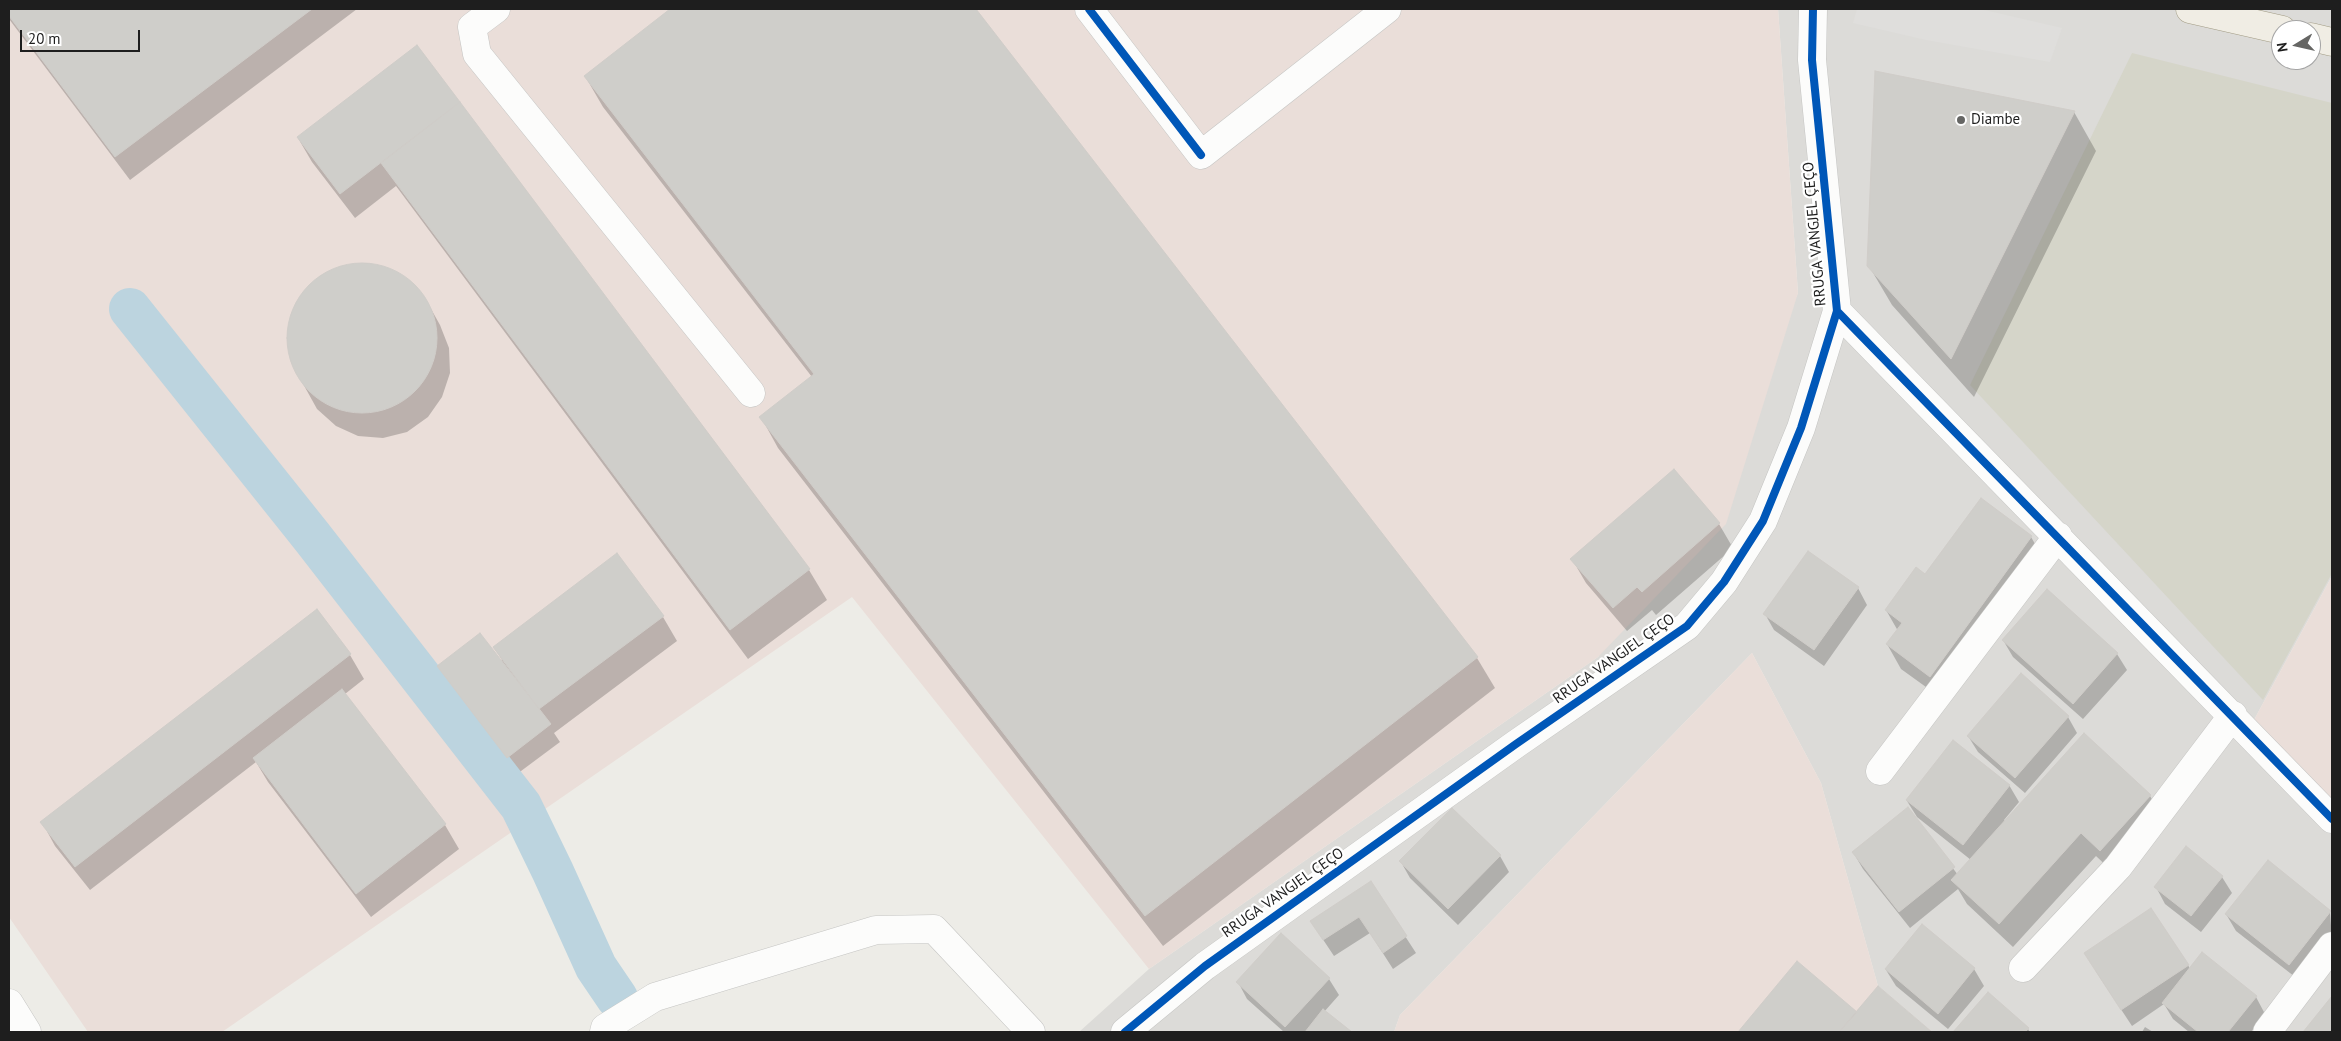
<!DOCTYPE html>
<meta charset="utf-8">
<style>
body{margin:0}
#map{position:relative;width:2341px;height:1041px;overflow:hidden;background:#edece7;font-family:"PT Sans",sans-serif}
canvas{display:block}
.frame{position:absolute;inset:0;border:10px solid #1e1e1e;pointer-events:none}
.north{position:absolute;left:2271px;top:20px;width:50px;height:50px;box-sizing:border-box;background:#fff;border:1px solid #a5a5a5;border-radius:50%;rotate:261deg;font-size:14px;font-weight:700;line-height:20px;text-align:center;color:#1e1e1e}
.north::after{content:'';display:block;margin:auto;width:18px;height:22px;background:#666664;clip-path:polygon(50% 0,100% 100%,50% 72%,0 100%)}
.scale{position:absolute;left:20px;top:30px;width:120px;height:22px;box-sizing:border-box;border:2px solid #1e1e1e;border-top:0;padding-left:6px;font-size:15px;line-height:18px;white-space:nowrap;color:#1e1e1e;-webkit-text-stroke:4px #fff;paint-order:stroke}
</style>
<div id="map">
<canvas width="2341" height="1041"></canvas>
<div class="frame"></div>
<div class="north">N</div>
<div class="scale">20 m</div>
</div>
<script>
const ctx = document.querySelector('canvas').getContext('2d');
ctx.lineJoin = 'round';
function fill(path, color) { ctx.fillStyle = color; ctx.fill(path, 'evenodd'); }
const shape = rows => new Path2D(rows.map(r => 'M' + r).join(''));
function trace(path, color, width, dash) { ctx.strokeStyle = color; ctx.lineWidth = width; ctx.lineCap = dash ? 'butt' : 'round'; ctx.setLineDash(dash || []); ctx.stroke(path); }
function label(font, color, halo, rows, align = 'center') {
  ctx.font = font + ' "PT Sans",sans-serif'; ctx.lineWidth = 4.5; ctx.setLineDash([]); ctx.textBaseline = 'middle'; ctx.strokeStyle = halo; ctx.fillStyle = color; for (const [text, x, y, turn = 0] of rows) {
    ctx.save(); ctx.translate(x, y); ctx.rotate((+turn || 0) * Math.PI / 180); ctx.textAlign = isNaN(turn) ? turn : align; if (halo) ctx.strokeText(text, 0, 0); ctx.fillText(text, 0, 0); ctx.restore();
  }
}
const residential = shape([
 [1778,9,2332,9,2332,576,2248,731,2332,819,2332,1032,1932,1032,1878,986,1821,783,1752,653,1400,1015,1394,1032,1079,1032,1149,969,1598,657,1798,293],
 [2281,30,2311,30,2311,60,2281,60]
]);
const commercial = shape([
 [9,9,1778,9,1798,293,1726,524,1598,657,1149,969,852,597,222,1032,88,1032,9,917],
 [2332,576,2332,819,2248,731],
 [1752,653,1821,783,1878,986,1932,1032,1394,1032,1400,1015]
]);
const construction = shape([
 [2132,53,2332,103,2332,573,2263,700,1970,385]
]);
const parking = shape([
 [1857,9,1980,9,2062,28,2050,62,1926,40,1853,23]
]);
const shadow = shape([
 [9,9,357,9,130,180,9,19],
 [672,9,975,9,1477,658,1495,688,1163,946,778,448,761,417,812,377,603,107,585,76],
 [459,102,809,570,827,600,748,659,396,186,355,218,312,162,298,138],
 [2074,112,2096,151,1974,397,1892,305,1869,266],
 [366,263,389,269,410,281,426,300,440,325,449,348,450,373,442,397,428,417,407,432,383,438,358,436,336,426,317,409,291,362,287,338,291,314,303,293,320,276,342,266],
 [1674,471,1719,524,1733,548,1656,615,1652,610,1627,631,1586,583,1572,559],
 [1981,500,2031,537,2045,561,1944,700,1901,669,1887,644,1898,631,1886,610,1925,575],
 [1858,588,1867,605,1824,666,1774,630,1765,614],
 [2047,591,2117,654,2127,670,2083,719,2013,657,2003,640],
 [317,610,350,655,364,679,345,694,445,825,459,849,371,917,268,782,256,762,90,890,55,846,42,822],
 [663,617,677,641,554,733,560,742,517,774,448,683,438,667,500,661,502,660,494,647],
 [2068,717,2077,733,2025,793,1978,752,1968,736],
 [2009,785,2019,802,2004,820,2006,822,2150,796,2164,820,2115,874,2096,856,2013,947,1967,904,1958,889,1910,928,1863,869,1853,852,1908,809,1958,875,1971,860,1917,817,1907,801],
 [1500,856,1509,872,1458,925,1410,878,1401,862],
 [2222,877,2232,893,2201,932,2165,904,2156,887],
 [1370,882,1416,953,1393,969,1370,933,1334,956,1322,938],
 [2330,912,2332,938,2299,980,2236,931,2226,914],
 [1922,926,1974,969,1984,986,1948,1029,1896,986,1886,970],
 [1281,935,1329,979,1339,995,1324,1012,1350,1032,1284,1032,1247,999,1238,982],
 [1797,963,1856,1012,1879,988,1930,1032,1739,1032],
 [2188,965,2190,969,2256,997,2265,1014,2251,1032,2189,1032,2173,1019,2164,1004,2132,1026,2095,970],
 [1989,994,2028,1029,2030,1032,1954,1032],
 [2332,998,2332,1032,2305,1032],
 [2145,1027,2153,1032,2142,1032]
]);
const canal = shape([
 [130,309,312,537,521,806,553,872,596,967,617,998]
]);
const building = shape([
 [9,9,312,9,115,157,9,16,9,9],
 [670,9,976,9,1478,657,1145,916,759,417,814,374,584,76,670,9],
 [417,45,460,102,340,194,297,137,417,45],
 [1875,71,2075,111,1951,359,1867,266,1875,71],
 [460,102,810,569,730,630,381,163,460,102],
 '287 338a75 75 0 1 1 150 0a75 75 0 1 1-150 0Z',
 [1674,469,1720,523,1642,592,1637,587,1613,608,1570,559,1674,469],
 [1981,498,2032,536,1930,677,1886,644,1902,623,1885,610,1916,567,1925,574,1981,498],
 [1808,551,1859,587,1814,650,1763,614,1808,551],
 [617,553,664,616,539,709,493,647,617,553],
 [2047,589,2118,653,2073,704,2002,640,2047,589],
 [317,609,351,654,75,867,40,822,317,609],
 [480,633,551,724,507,758,437,666,480,633],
 [2021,673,2069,716,2015,778,1967,736,2021,673],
 [342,689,446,824,356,894,253,758,342,689],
 [2084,733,2151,795,2100,851,2081,833,1999,924,1951,880,2084,733],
 [1953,740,2010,785,1963,845,1906,800,1953,740],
 [1908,807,1955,867,1899,912,1852,852,1908,807],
 [1452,808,1501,855,1448,909,1399,861,1452,808],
 [2186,846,2223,876,2191,916,2154,887,2186,846],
 [2268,860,2331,911,2289,965,2225,914,2268,860],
 [1371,881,1407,936,1383,953,1359,917,1323,940,1310,921,1371,881],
 [2151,908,2189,965,2121,1010,2084,953,2151,908],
 [1922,924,1975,968,1938,1014,1885,969,1922,924],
 [1281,933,1330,978,1285,1027,1236,982,1281,933],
 [2202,952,2257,996,2228,1032,2198,1032,2162,1003,2202,952],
 [1797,961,1857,1012,1839,1032,1738,1032,1797,961],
 [1878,986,1932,1032,1839,1032,1878,986],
 [1988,992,2029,1028,2025,1032,1953,1032,1988,992],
 [2332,996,2332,1032,2303,1032,2332,996],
 [1323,1009,1352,1032,1305,1032,1323,1009]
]);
const minor = shape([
 [496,9,472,27,477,54,751,393],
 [1089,9,1201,155,1387,9],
 [1837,311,2332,819],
 [1880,771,2058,536],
 [2023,968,2118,867,2233,715],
 [9,1003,27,1032],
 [604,1032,605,1028,655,997,876,930,934,929,1031,1032],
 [1125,1032,1205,966,1516,744,1687,626,1724,582,1763,521,1801,428,1837,311,1812,60,1813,9],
 [2267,1032,2332,946]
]);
const major = shape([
 [2190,9,2282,30],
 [2311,37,2332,42]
]);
const cycleway = shape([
 [1089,9,1201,155],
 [1837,311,2332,819],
 [1125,1032,1205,966,1516,744,1687,626,1724,582,1763,521,1801,428,1837,311,1812,60,1813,9]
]);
const markers = [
 [1961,120,5,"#666664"]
];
const poiNames = [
 ["Diambe",1971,120]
];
const streetNames = [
 ["RRUGA VANGJEL ÇEÇO",1815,234,-95],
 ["RRUGA VANGJEL ÇEÇO",1614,659,-35],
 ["RRUGA VANGJEL ÇEÇO",1283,893,-35]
];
fill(residential, '#dcdbd8');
fill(commercial, '#eaded9');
fill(construction, '#d5d5c9');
fill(parking, '#dfdedc');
fill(shadow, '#0003');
trace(canal, '#bcd4df', 42);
fill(building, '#cfceca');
trace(building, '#d0cdc9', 1);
trace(minor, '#c5c5c3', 29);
trace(major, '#a29c85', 29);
trace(minor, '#fcfcfb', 28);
trace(major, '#f0ede4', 28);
trace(cycleway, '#0057b8', 8);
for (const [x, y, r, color] of markers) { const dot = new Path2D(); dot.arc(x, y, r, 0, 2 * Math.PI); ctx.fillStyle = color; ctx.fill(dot); trace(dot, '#fff', 2); }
label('15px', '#1e1e1e', '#fff', poiNames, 'left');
label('15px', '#1e1e1e', '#fff', streetNames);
</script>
